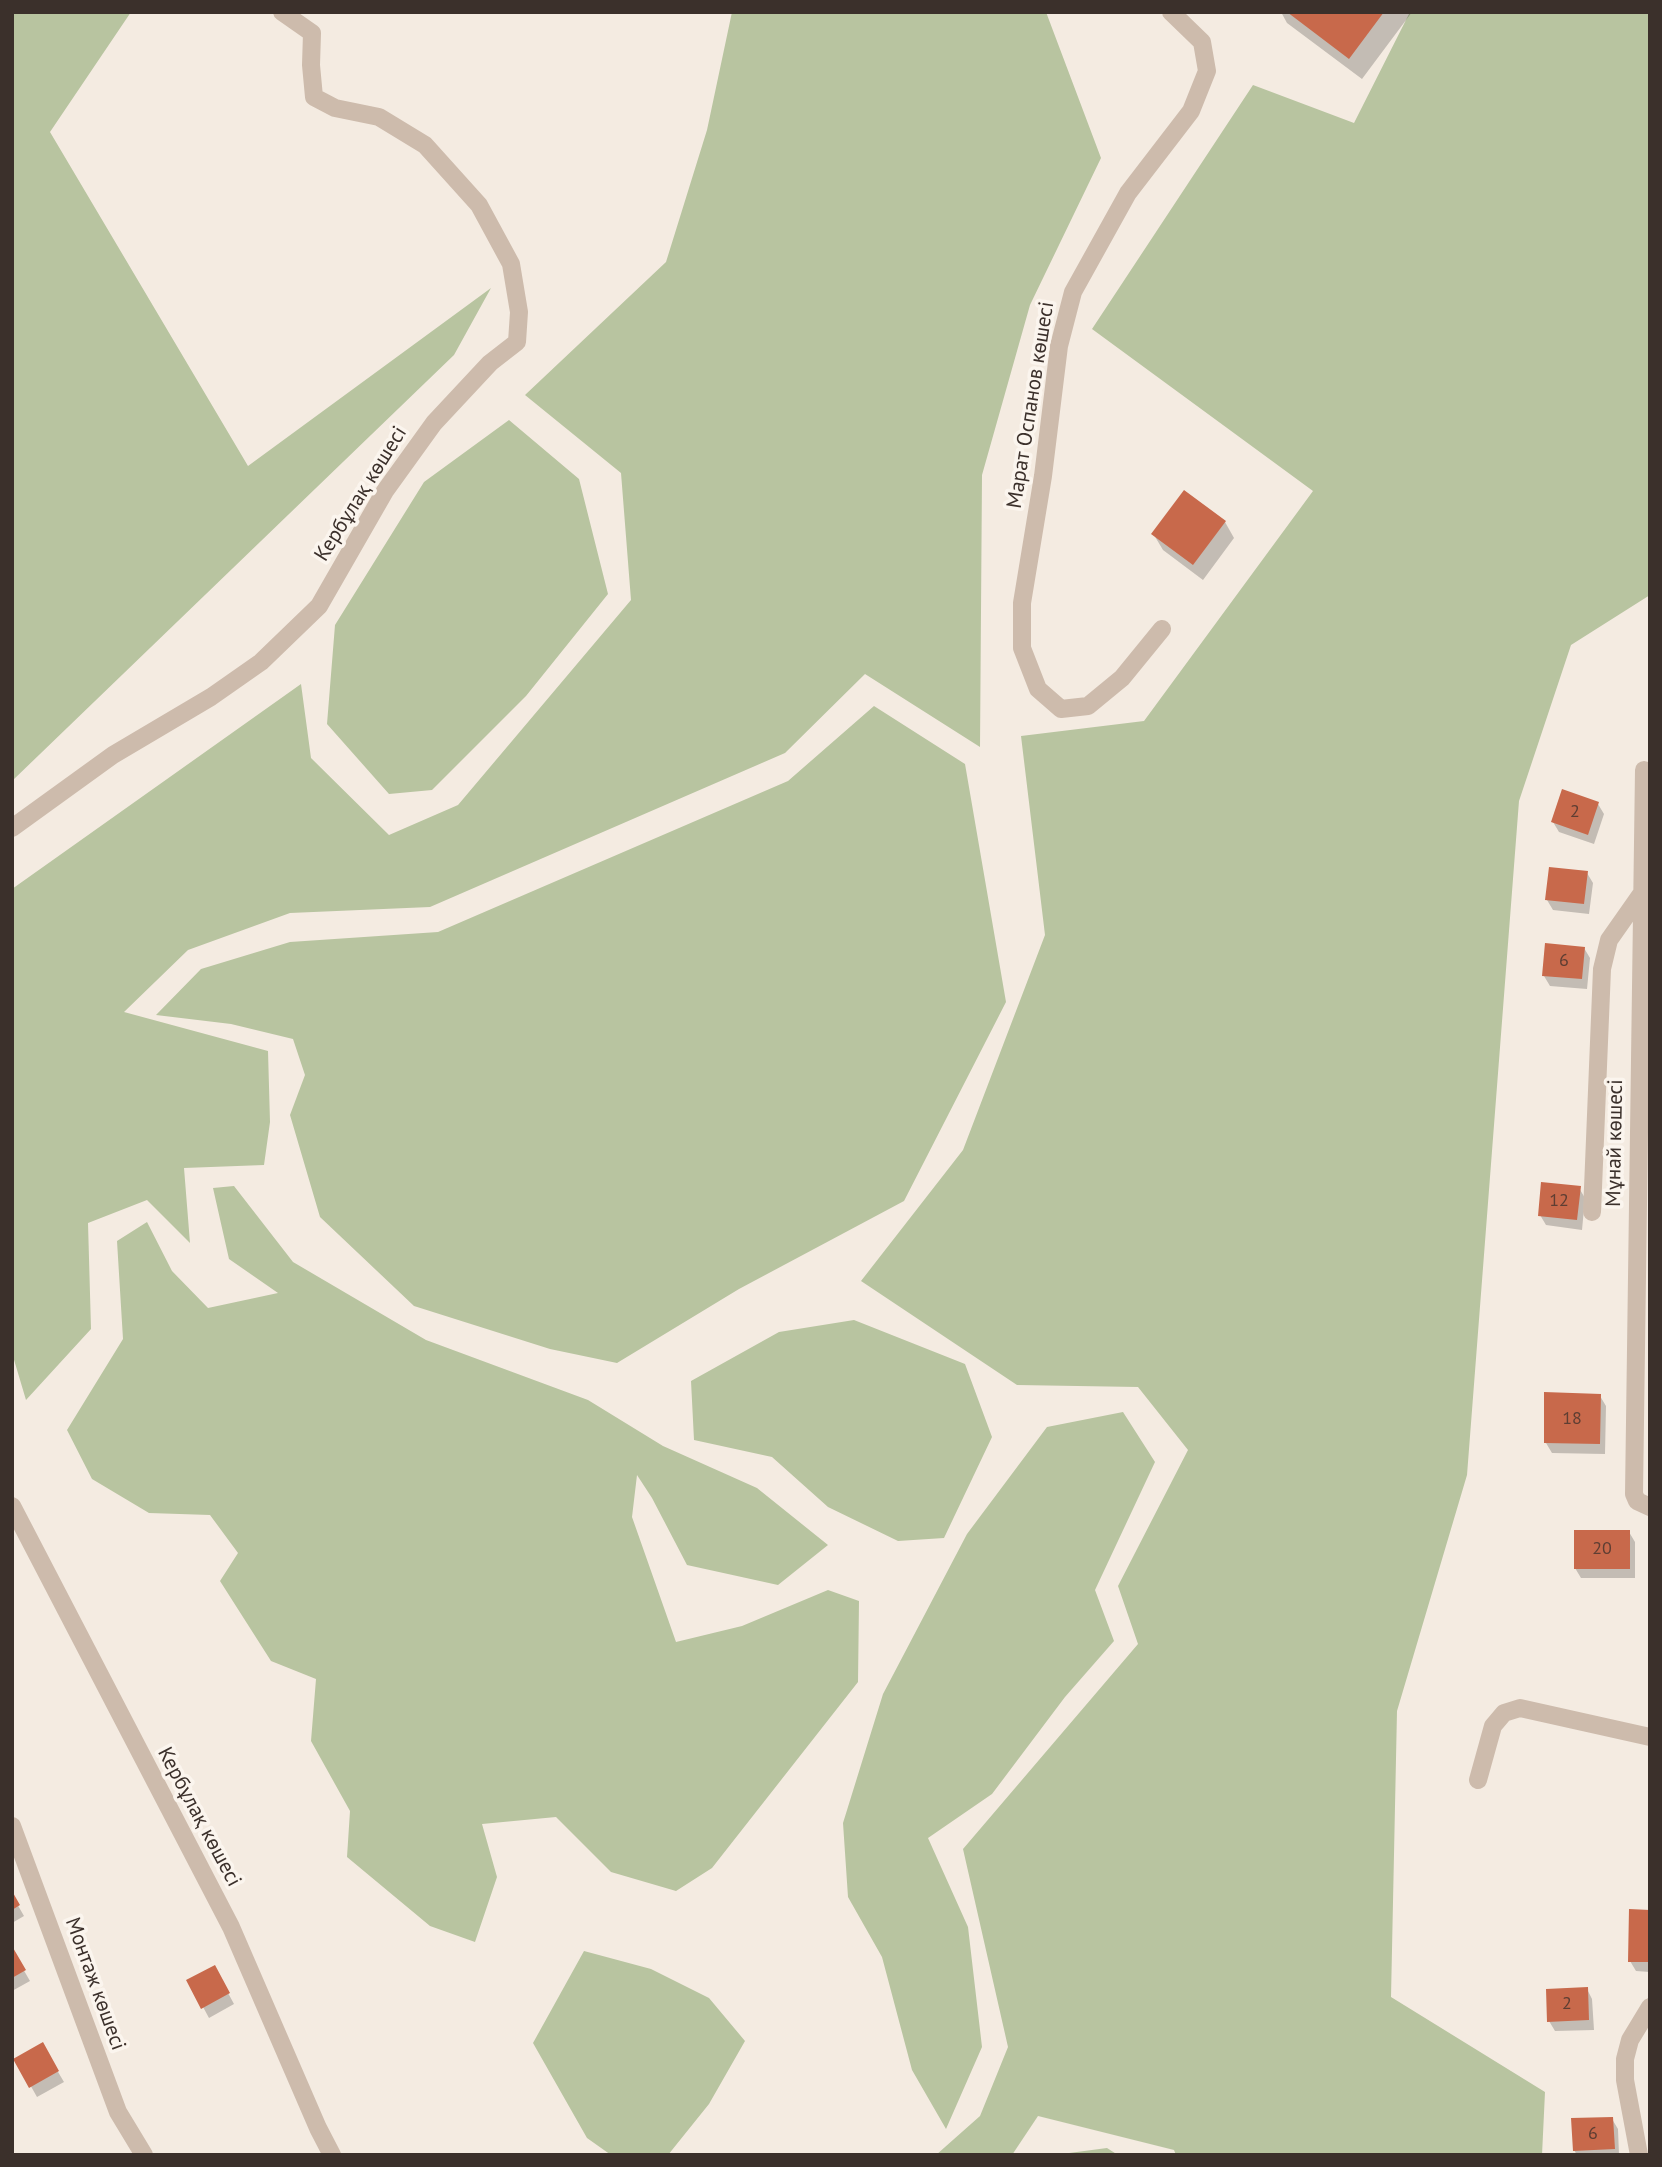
<!DOCTYPE html>
<meta charset="utf-8">
<style>
body{margin:0}
#map{position:relative;width:1662px;height:2167px;overflow:hidden;background:#f4ebe1;font-family:"PT Sans",sans-serif}
canvas{display:block}
.frame{position:absolute;inset:0;border:14px solid #3b302b;pointer-events:none}
</style>
<div id="map">
<canvas width="1662" height="2167"></canvas>
<div class="frame"></div>
</div>
<script>
const ctx = document.querySelector('canvas').getContext('2d');
ctx.lineJoin = 'round';
function fill(path, color) { ctx.fillStyle = color; ctx.fill(path, 'evenodd'); }
const shape = rows => new Path2D(rows.map(r => 'M' + r).join(''));
function trace(path, color, width, dash) { ctx.strokeStyle = color; ctx.lineWidth = width; ctx.lineCap = dash ? 'butt' : 'round'; ctx.setLineDash(dash || []); ctx.stroke(path); }
function label(font, color, halo, rows, align = 'center') {
  ctx.font = font + ' "PT Sans",sans-serif'; ctx.lineWidth = 7; ctx.setLineDash([]); ctx.textBaseline = 'middle'; ctx.strokeStyle = halo; ctx.fillStyle = color; for (const [text, x, y, turn = 0] of rows) {
    ctx.save(); ctx.translate(x, y); ctx.rotate((+turn || 0) * Math.PI / 180); ctx.textAlign = isNaN(turn) ? turn : align; if (halo) ctx.strokeText(text, 0, 0); ctx.fillText(text, 0, 0); ctx.restore();
  }
}
const green = shape([
 [12,12,131,12,50,132,248,466,491,288,454,355,12,781],
 [732,12,1046,12,1101,158,1030,305,982,475,980,747,865,674,785,753,430,907,290,913,188,950,124,1012,268,1051,270,1122,264,1165,184,1168,190,1243,147,1200,88,1223,91,1329,26,1400,12,1353,12,889,301,684,311,758,389,835,458,805,631,600,621,473,525,395,666,262,707,130],
 [1410,12,1650,12,1650,595,1571,645,1519,801,1467,1475,1397,1711,1391,1997,1545,2092,1542,2155,1176,2155,1174,2150,1038,2116,1012,2155,936,2155,980,2116,1008,2047,963,1849,1138,1644,1118,1586,1188,1450,1138,1387,1017,1385,861,1281,963,1150,1045,935,1021,736,1144,721,1313,491,1092,329,1253,85,1354,123],
 [509,420,579,479,608,594,526,696,432,790,389,794,327,724,335,625,424,482],
 [874,706,965,764,1006,1002,904,1201,739,1289,617,1363,550,1349,414,1306,320,1217,290,1115,305,1075,293,1039,231,1024,156,1015,201,969,290,942,438,932,788,781],
 [234,1186,293,1262,426,1340,588,1400,663,1446,757,1488,828,1545,778,1585,687,1565,652,1498,637,1475,632,1517,676,1642,742,1626,828,1590,859,1601,858,1682,712,1868,676,1891,611,1872,556,1817,482,1824,497,1877,475,1942,430,1926,347,1857,350,1811,311,1741,316,1679,271,1661,220,1581,238,1553,210,1515,149,1513,92,1479,67,1430,123,1339,117,1241,147,1222,172,1271,208,1308,278,1293,229,1259,213,1188],
 [854,1320,965,1364,992,1437,944,1538,898,1541,828,1507,772,1457,694,1440,691,1381,779,1332],
 [1123,1412,1155,1462,1095,1590,1114,1641,1065,1697,992,1794,928,1838,968,1927,982,2047,946,2129,912,2070,882,1957,848,1897,843,1823,883,1694,967,1534,1047,1427],
 [584,1951,651,1969,709,1998,745,2041,709,2104,668,2155,611,2155,587,2138,533,2043],
 [1107,2148,1118,2155,1054,2155]
]);
const shadow = shape([
 [1281,12,1412,12,1362,79,1287,23],
 [1225,522,1234,538,1203,580,1163,550,1154,535],
 [1598,804,1604,814,1594,844,1559,832,1553,822],
 [1587,873,1593,883,1589,914,1553,910,1547,900],
 [1584,948,1590,958,1587,989,1550,986,1544,976],
 [1579,1188,1585,1198,1582,1230,1546,1225,1540,1215],
 [1600,1396,1606,1406,1605,1454,1552,1453,1546,1443],
 [1629,1532,1635,1542,1635,1578,1581,1578,1575,1568],
 [12,1895,24,1916,12,1923],
 [1650,1912,1650,1972,1636,1971,1630,1961],
 [12,1950,30,1981,12,1991],
 [214,1967,234,2004,209,2018,189,1981],
 [1587,1989,1592,1999,1594,2030,1555,2031,1549,2021],
 [42,2045,64,2082,37,2097,16,2060],
 [1612,2119,1618,2129,1619,2155,1577,2155,1574,2150]
]);
const building = shape([
 [1287,12,1384,12,1349,59],
 [1184,490,1226,521,1193,565,1151,534],
 [1562,789,1599,802,1588,835,1551,822],
 [1549,867,1588,871,1584,904,1545,900],
 [1545,943,1585,947,1582,979,1542,976],
 [1541,1182,1581,1186,1577,1220,1538,1216],
 [1544,1392,1601,1394,1600,1444,1544,1443],
 [1574,1530,1630,1530,1630,1569,1574,1569],
 [12,1891,20,1905,12,1910],
 [1629,1909,1650,1910,1650,1962,1628,1962],
 [12,1946,26,1970,12,1978],
 [215,1965,230,1993,201,2009,186,1980],
 [1588,1987,1589,2020,1547,2022,1546,1989],
 [43,2042,59,2071,29,2088,13,2059],
 [1613,2117,1615,2149,1573,2151,1571,2118]
]);
const minor = shape([
 [1162,629,1122,678,1088,706,1061,709,1038,689,1022,648,1022,603,1043,476,1059,346,1073,292,1128,193,1191,111,1207,71,1202,42,1171,12],
 [1644,770,1634,1494,1637,1501,1650,1507],
 [12,828,113,755,211,697,261,662,319,606,385,491,434,423,490,363,517,342,519,312,511,264,479,205,425,145,379,117,335,108,314,97,311,65,312,33,282,12],
 [1592,1212,1602,969,1609,940,1642,893],
 [12,1506,231,1927,318,2128,332,2155],
 [1478,1780,1493,1726,1504,1713,1520,1708,1650,1737],
 [12,1826,118,2112,144,2155],
 [1639,2155,1625,2080,1625,2059,1630,2040,1650,2007]
]);
const numberNames = [
 ["2",1575,812],
 ["6",1564,961],
 ["12",1559,1201],
 ["18",1572,1419],
 ["20",1602,1549],
 ["2",1567,2004],
 ["6",1593,2134]
];
const streetNames = [
 ["Марат Оспанов көшесі",1031,405,-81],
 ["Кербұлақ көшесі",361,494,-58],
 ["Мұнай көшесі",1615,1143,-89],
 ["Кербұлақ көшесі",199,1817,62],
 ["Монтаж көшесі",95,1984,70]
];
fill(green, '#b8c4a0');
fill(shadow, '#0003');
fill(building, '#c8694b');
trace(minor, '#cdbbac', 18);
label('18px', '#5e3e33', null, numberNames);
label('21px', '#3b302b', '#fbf5ee', streetNames);
</script>
